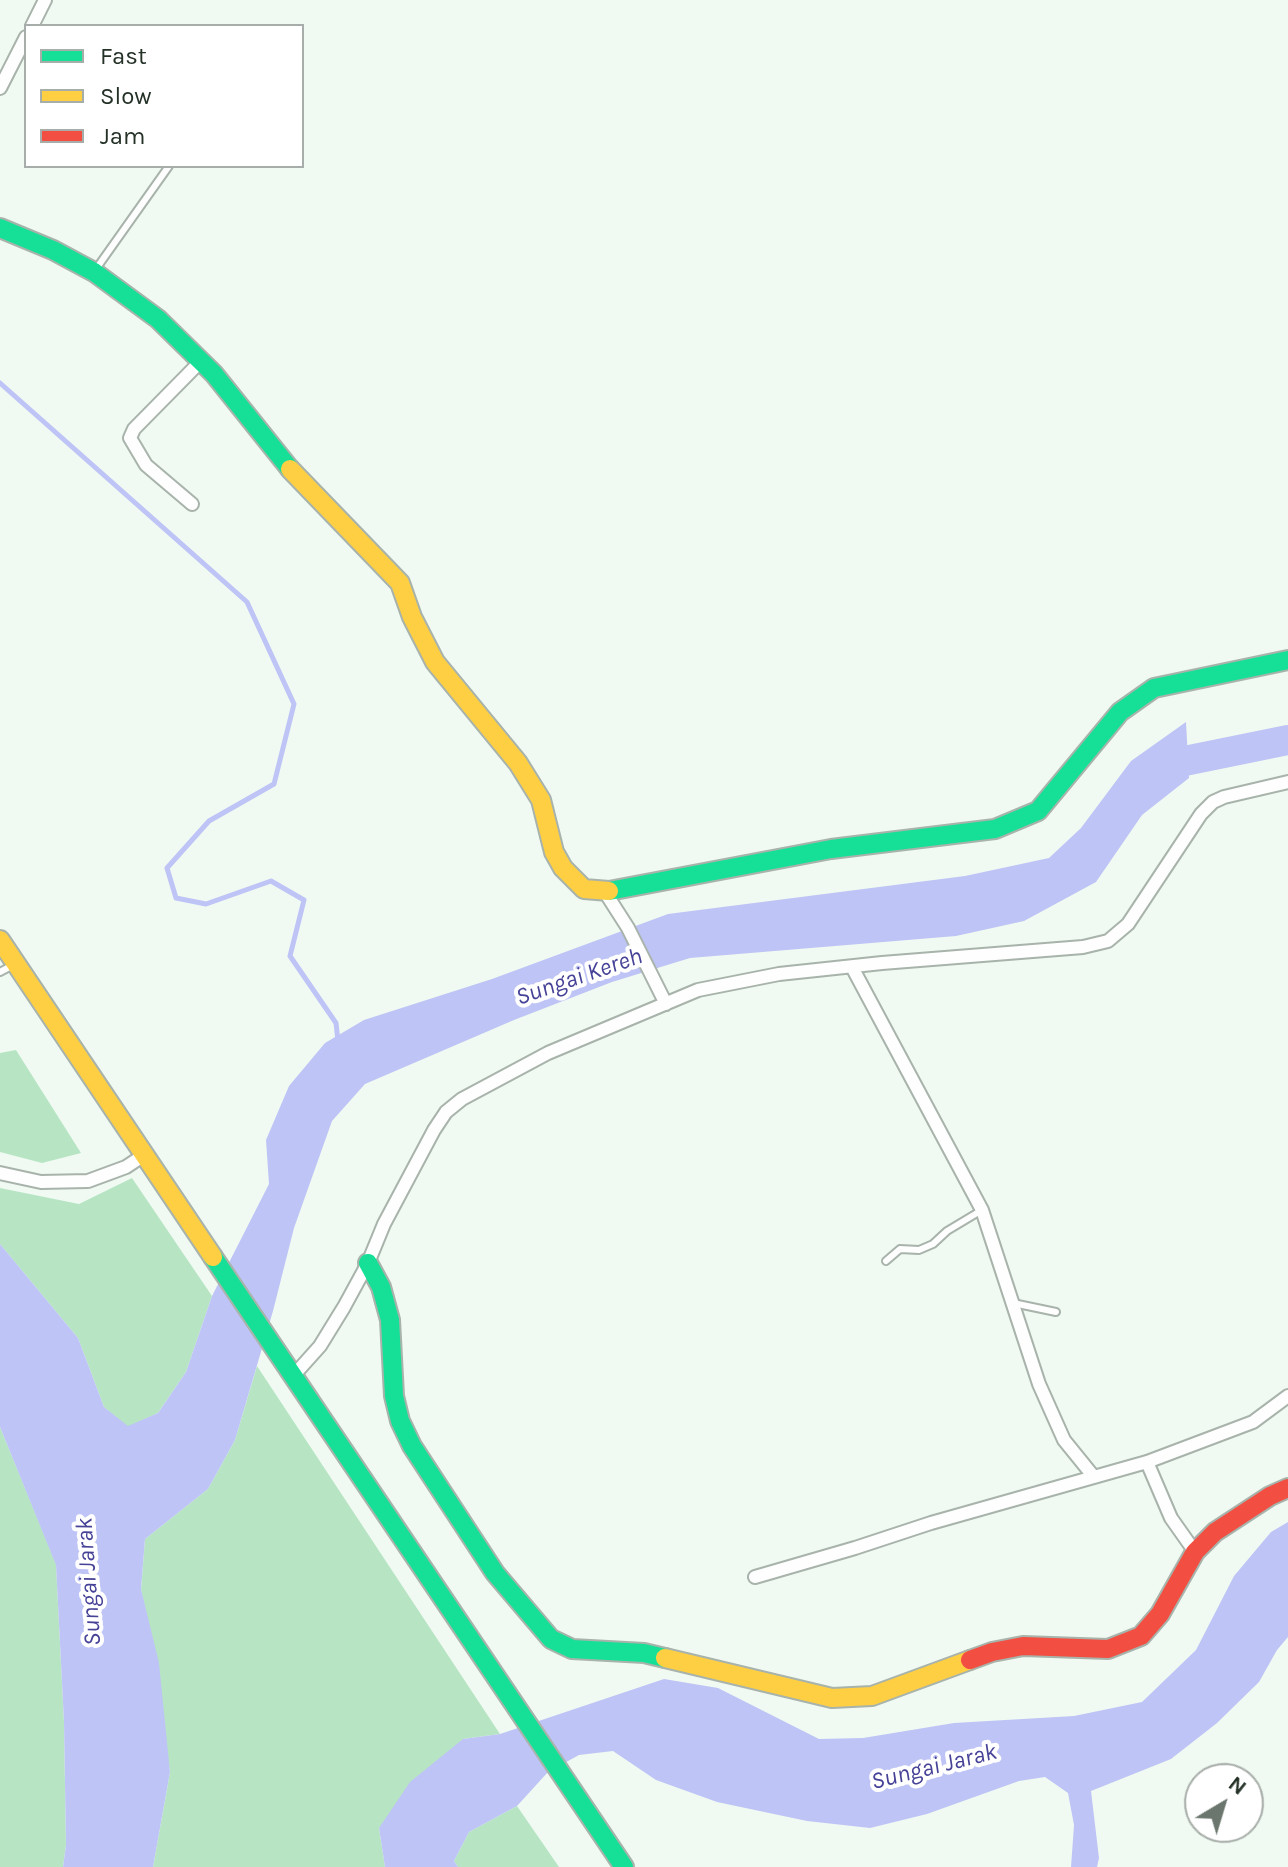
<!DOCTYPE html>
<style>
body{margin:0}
#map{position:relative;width:1288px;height:1867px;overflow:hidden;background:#f0faf2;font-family:Karla,sans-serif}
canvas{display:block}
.legend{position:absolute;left:24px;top:24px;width:280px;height:144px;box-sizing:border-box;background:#fff;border:2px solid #a7ada9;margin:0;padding:10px 14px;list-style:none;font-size:24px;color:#243127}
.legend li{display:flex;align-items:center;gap:16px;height:40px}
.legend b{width:40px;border:2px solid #a7ada9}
.north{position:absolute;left:1184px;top:1763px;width:80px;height:80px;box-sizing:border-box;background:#fff;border:2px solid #a7ada9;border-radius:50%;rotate:38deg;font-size:22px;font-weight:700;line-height:32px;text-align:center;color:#243127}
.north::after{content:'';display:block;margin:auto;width:28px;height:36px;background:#6b776e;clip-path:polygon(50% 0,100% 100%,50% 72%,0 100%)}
</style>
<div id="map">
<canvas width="1288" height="1867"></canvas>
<ul class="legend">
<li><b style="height:10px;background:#16e098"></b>Fast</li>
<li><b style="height:10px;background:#ffcf43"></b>Slow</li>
<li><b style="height:10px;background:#f24e42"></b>Jam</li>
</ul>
<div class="north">N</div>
</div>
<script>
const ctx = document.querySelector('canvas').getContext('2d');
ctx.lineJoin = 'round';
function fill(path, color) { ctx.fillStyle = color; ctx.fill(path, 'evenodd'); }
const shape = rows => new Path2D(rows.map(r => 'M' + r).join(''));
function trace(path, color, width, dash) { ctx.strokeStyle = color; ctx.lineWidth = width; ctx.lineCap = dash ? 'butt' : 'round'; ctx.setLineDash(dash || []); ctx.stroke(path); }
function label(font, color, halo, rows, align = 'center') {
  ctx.font = font + ' Karla,sans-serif'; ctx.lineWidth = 8; ctx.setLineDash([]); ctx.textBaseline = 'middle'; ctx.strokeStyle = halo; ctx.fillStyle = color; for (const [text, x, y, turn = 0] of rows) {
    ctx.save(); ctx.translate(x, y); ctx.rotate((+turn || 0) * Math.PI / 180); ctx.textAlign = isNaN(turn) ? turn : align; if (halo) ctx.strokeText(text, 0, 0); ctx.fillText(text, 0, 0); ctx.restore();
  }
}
const forest = shape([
 [16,1050,81,1153,42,1163,0,1152,0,1053],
 [132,1178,212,1296,186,1372,158,1413,128,1427,104,1407,78,1338,0,1244,0,1188,79,1204],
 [257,1366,500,1734,463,1739,379,1828,385,1867,153,1867,170,1772,141,1589,145,1539,208,1489,235,1440],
 [0,1427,56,1564,64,1722,66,1845,63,1867,0,1867],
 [517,1806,559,1867,458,1867,454,1861,469,1832]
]);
const water = shape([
 [1186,722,1189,778,1142,815,1096,882,1024,921,956,936,690,958,612,982,514,1020,365,1084,332,1121,294,1228,273,1311,235,1440,208,1489,145,1539,141,1589,159,1663,170,1772,153,1867,63,1867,66,1845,64,1722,56,1565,0,1427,0,1244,78,1338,104,1407,128,1426,158,1413,186,1372,212,1296,269,1184,266,1140,289,1086,325,1043,364,1020,492,979,668,914,965,876,1049,858,1081,828,1131,761],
 [1288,1522,1288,1637,1277,1650,1259,1682,1217,1723,1171,1759,1091,1791,1099,1858,1097,1867,1071,1867,1074,1825,1068,1793,1045,1777,1019,1781,927,1814,870,1828,807,1821,717,1802,656,1780,613,1751,579,1755,548,1772,517,1806,469,1832,454,1861,458,1867,385,1867,379,1828,410,1782,463,1739,500,1734,664,1679,718,1688,819,1739,863,1738,954,1723,1074,1716,1142,1702,1196,1650,1234,1576,1271,1532]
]);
const stream = shape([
 [0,383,247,602,294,704,274,784,209,821,167,868,176,898,206,904,271,881,304,900,290,956,336,1023,338,1041]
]);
const river = shape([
 [1152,776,1160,766,1288,740]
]);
const lane = shape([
 [96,269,169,166],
 [0,972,15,964],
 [886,1261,900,1249,919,1250,933,1244,947,1231,982,1210],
 [1013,1303,1056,1312]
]);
const street = shape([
 [32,26,45,0],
 [0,88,26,37],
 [192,504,146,465,130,438,134,429,202,360],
 [605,892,628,928,666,1004],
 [852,967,982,1210,1039,1384,1064,1440,1094,1477],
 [0,1173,41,1182,88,1181,126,1167,144,1155],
 [294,1375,320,1346,344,1307,368,1263,384,1224,434,1130,446,1112,462,1099,548,1053,698,990,779,974,882,963,1083,947,1108,941,1128,924,1201,814,1213,802,1224,797,1288,782],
 [1147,1462,1171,1518,1195,1552],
 [755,1577,855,1548,931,1523,1147,1462,1253,1422,1288,1396]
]);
const fast = shape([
 [0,228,53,250,94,272,158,319,214,374,290,469],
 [609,891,831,849,995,829,1038,811,1120,712,1154,688,1288,660],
 [213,1257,624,1867],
 [368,1263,381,1287,390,1320,394,1396,400,1421,412,1446,495,1573,551,1639,572,1649,644,1653,665,1658]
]);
const slow = shape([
 [290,469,400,583,412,617,435,662,518,763,541,800,554,852,563,868,584,889,609,891],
 [0,940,213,1257],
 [665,1658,832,1698,872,1696,970,1660]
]);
const jam = shape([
 [970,1660,992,1652,1023,1646,1108,1649,1141,1636,1160,1614,1195,1552,1215,1532,1270,1496,1288,1488]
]);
const waterNames = [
 ["Sungai Kereh",579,977,-19],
 ["Sungai Jarak",89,1582,-94],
 ["Sungai Jarak",934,1767,-14]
];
fill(forest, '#b7e5c4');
fill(water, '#bec4f5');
trace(stream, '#bec4f5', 5);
trace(river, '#bec4f5', 30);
trace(lane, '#a8b3ab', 10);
trace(street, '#a8b3ab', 16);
trace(fast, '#a8b3ab', 22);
trace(slow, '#a8b3ab', 22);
trace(jam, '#a8b3ab', 22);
trace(lane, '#fdfefd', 6);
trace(street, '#fdfefd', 12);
trace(fast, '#16e098', 18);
trace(slow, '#ffcf43', 18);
trace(jam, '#f24e42', 18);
label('italic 24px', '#464297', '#fff', waterNames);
</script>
